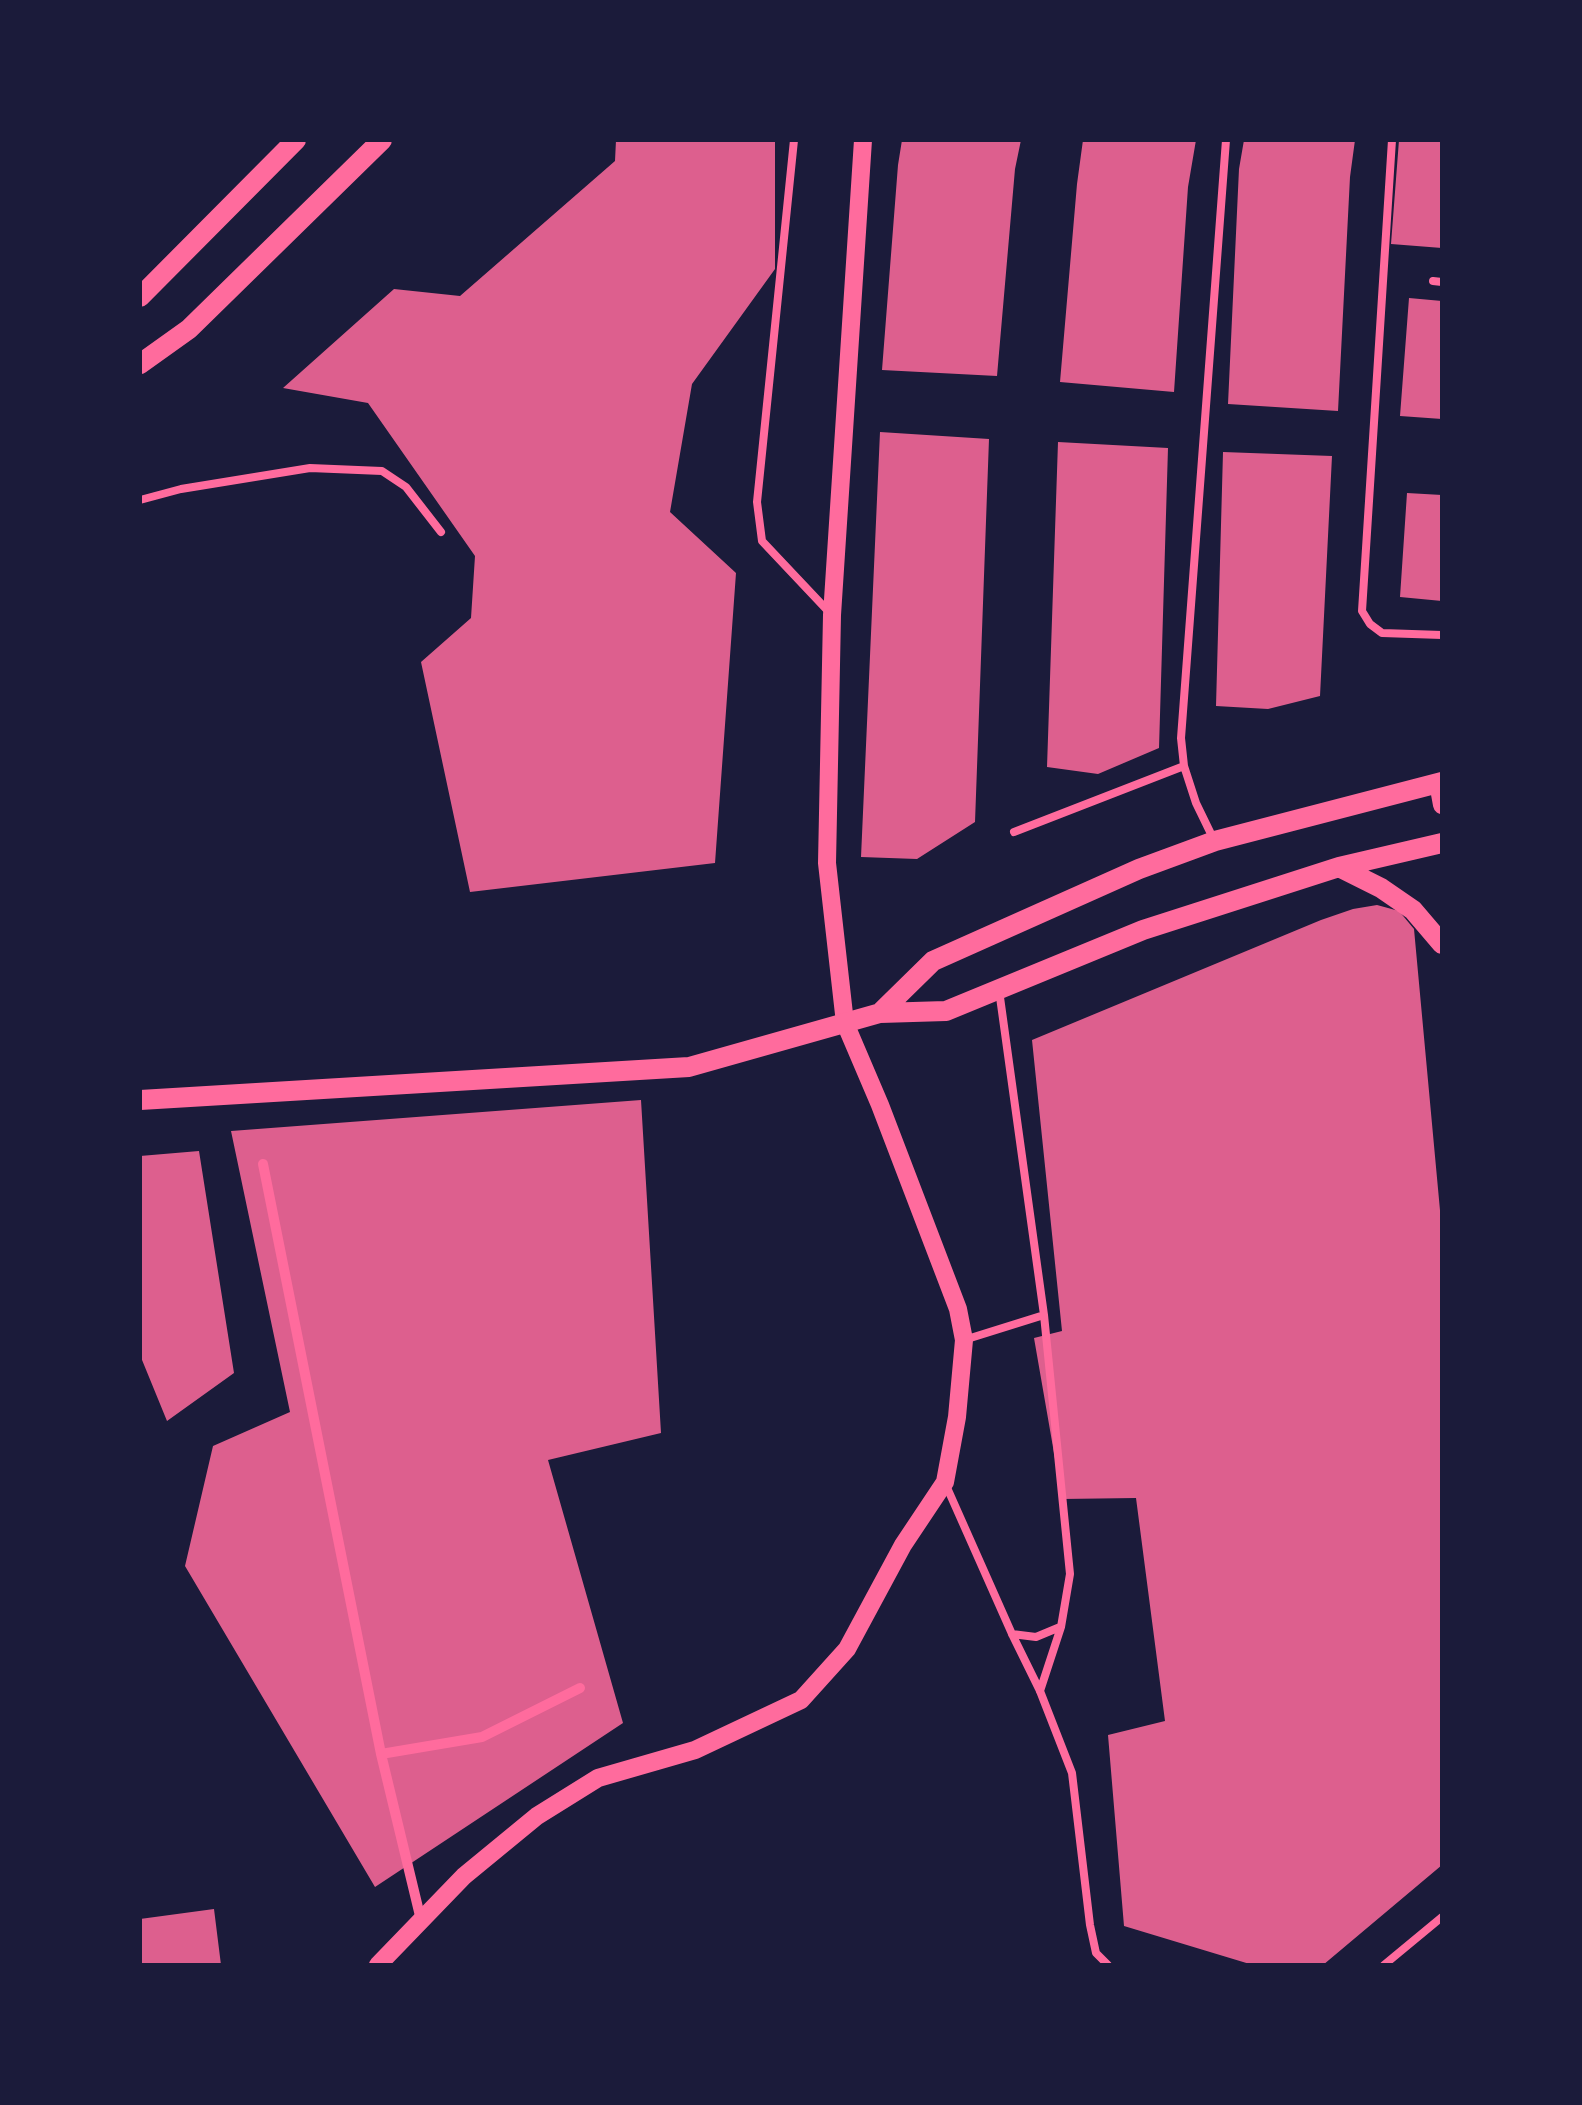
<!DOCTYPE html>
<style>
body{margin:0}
#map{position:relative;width:1582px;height:2105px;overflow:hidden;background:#1b1b3a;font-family:"Roboto Serif",serif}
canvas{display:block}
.frame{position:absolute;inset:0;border:142px solid #1b1b3a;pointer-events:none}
</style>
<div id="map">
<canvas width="1582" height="2105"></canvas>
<div class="frame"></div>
</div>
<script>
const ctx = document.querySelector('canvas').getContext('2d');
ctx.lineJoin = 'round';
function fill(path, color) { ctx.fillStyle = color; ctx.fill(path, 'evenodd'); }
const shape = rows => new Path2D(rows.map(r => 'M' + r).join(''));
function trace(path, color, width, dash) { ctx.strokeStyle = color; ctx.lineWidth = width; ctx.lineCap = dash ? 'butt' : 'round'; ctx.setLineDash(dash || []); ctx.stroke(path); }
const building = shape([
 [616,140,775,140,775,269,692,384,670,512,736,573,715,863,470,892,421,662,471,618,475,556,368,403,283,388,394,289,460,296,615,161],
 [902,140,1021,140,1015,169,997,376,882,370,898,165],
 [1083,140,1196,140,1188,187,1174,392,1060,382,1077,184],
 [1244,140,1355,140,1350,177,1338,411,1228,404,1239,169],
 [1399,140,1442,140,1442,248,1391,244],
 [1409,298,1442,301,1442,419,1400,416],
 [880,432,989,439,975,822,917,859,861,857],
 [1058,442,1168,448,1159,748,1098,774,1047,767],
 [1223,452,1332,456,1320,696,1268,709,1216,706],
 [1407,493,1442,495,1442,601,1400,597],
 [1377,905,1399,911,1414,929,1442,1232,1442,1865,1323,1965,1253,1965,1124,1926,1108,1735,1165,1721,1136,1498,1062,1499,1034,1338,1062,1331,1032,1040,1321,920,1353,909],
 [641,1100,661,1433,548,1460,623,1723,375,1887,185,1566,213,1446,290,1412,231,1131],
 [199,1151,234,1373,167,1421,140,1355,140,1156],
 [214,1909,221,1965,140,1965,140,1919]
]);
const service = shape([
 [794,140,757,502,762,541,829,612],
 [1392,140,1362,611,1370,624,1382,633,1442,635],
 [1433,281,1442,282],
 [140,500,181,489,310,468,382,471,406,487,441,532],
 [1014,832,1184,766],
 [1213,838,1196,803,1184,766,1181,738,1226,140],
 [999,990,1044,1315,1070,1574,1061,1627,1040,1691],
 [964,1340,1044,1315],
 [945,1483,1012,1634,1040,1691,1072,1773,1090,1925,1096,1953,1108,1965],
 [1012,1634,1036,1637,1060,1627],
 [1384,1965,1442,1917]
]);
const minor = shape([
 [263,1164,381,1754,421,1920],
 [381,1754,482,1737,580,1688]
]);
const tertiary = shape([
 [1438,783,1442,805],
 [378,1965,464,1876,537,1816,598,1778,695,1750,801,1700,847,1649,903,1545,945,1482,957,1417,964,1340,958,1309,880,1105,845,1023,827,863,832,615,863,140]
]);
const secondary = shape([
 [140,297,296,140],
 [140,364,189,329,382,140],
 [1339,867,1381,888,1413,910,1442,944],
 [880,1013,933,961,1139,869,1215,841,1442,782],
 [140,1100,689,1067,880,1013,946,1011,1143,930,1339,867,1442,843]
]);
fill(building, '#dd5f8e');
trace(service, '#ff6b9d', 8);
trace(minor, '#ff6b9d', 10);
trace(tertiary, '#ff6b9d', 18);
trace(secondary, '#ff6b9d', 20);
</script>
